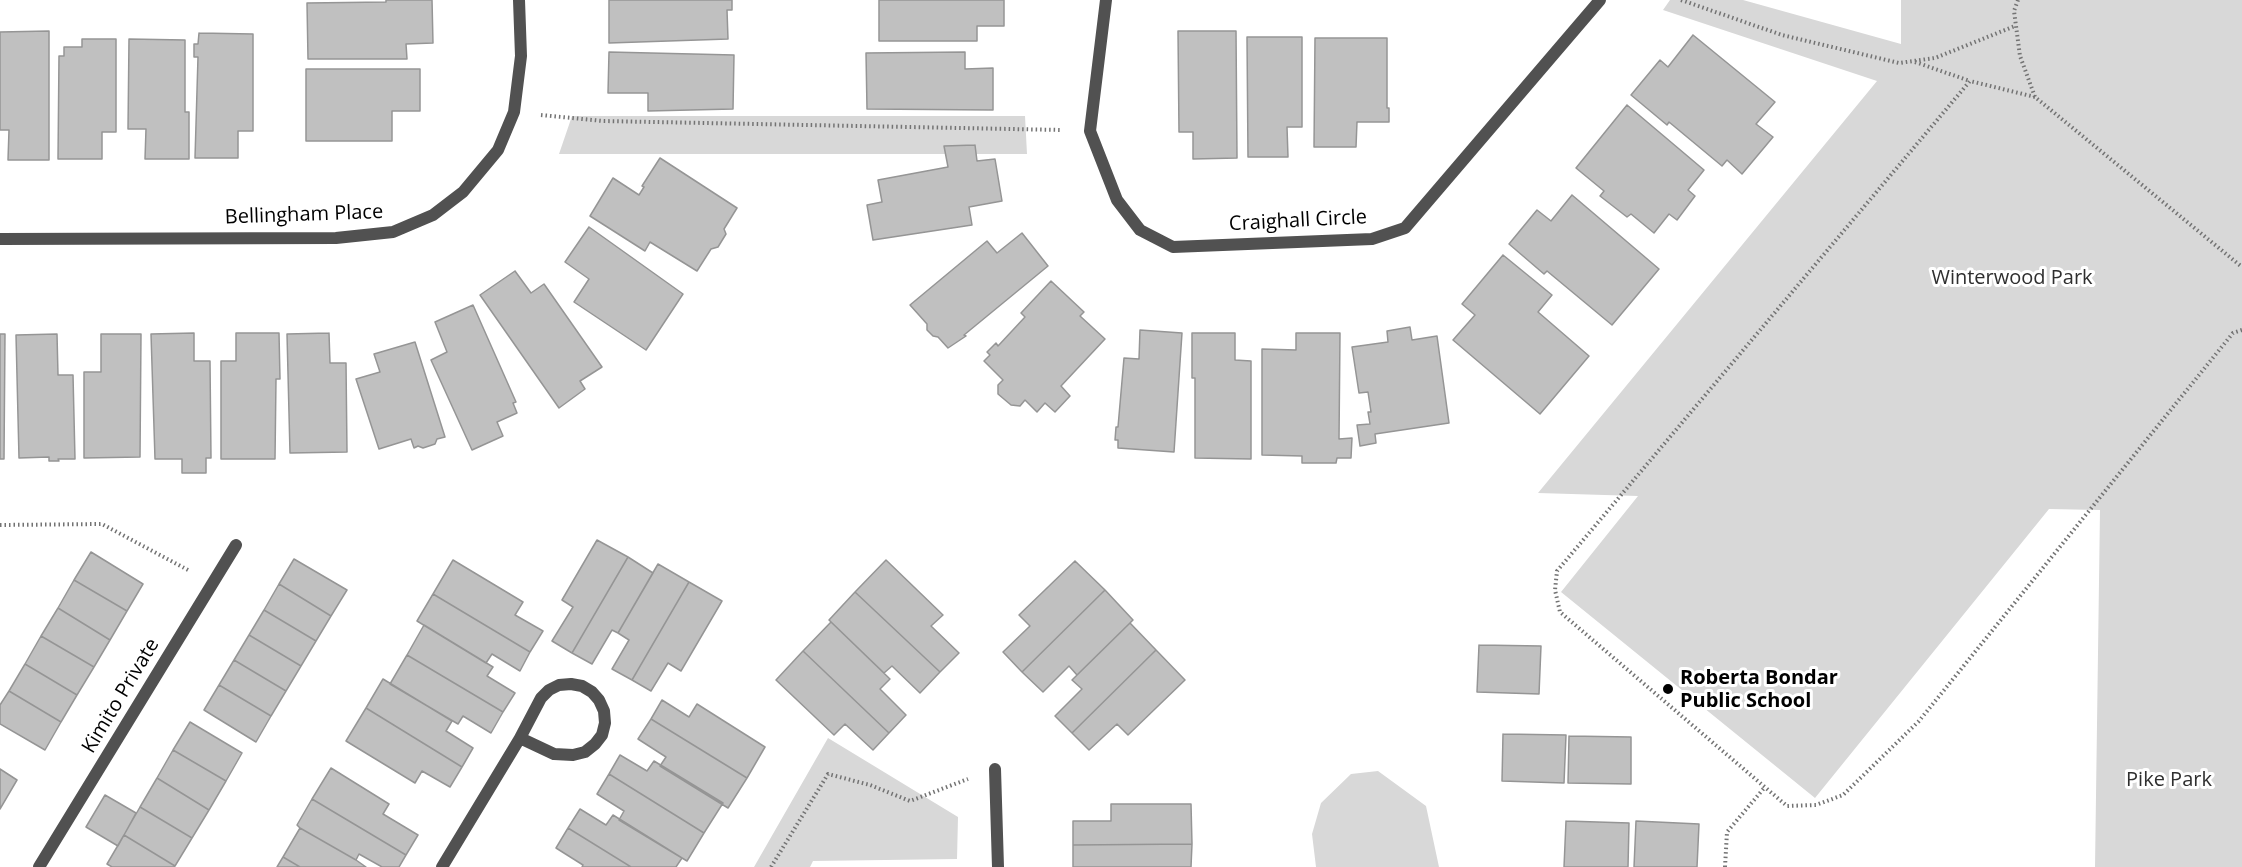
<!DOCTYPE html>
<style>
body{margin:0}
canvas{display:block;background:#fff}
</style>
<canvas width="2242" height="867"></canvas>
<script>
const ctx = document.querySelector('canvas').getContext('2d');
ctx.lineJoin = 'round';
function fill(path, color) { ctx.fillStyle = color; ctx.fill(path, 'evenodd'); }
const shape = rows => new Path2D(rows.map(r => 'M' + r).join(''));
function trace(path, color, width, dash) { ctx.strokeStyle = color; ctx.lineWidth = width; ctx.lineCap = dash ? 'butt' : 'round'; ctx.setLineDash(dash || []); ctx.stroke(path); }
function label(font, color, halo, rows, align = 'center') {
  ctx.font = font + ' "Open Sans",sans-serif'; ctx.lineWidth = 6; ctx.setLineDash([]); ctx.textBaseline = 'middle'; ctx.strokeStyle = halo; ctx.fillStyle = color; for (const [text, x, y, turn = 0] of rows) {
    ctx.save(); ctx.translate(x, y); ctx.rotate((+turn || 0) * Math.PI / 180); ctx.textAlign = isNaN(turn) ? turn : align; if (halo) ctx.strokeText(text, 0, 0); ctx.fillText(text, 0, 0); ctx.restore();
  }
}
const green = shape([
 [1670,0,1743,0,1901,44,1901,0,2242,0,2242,867,2095,867,2100,510,2049,509,1815,798,1561,592,1638,496,1538,493,1877,81,1663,10],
 [572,116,1025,116,1027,154,559,154],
 [828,738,958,817,957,859,813,861,810,867,754,867],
 [1378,771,1426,806,1439,867,1316,867,1312,834,1321,803,1351,774]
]);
const building = shape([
 [386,0,432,0,433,43,406,44,407,59,308,59,307,3,386,2,386,0],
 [609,0,732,0,732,10,727,10,728,39,609,43,609,0],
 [879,0,1004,0,1004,26,977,26,977,41,879,41,879,0],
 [49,31,49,160,8,160,9,130,0,130,0,32,49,31],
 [1178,31,1236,31,1237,158,1193,159,1193,132,1179,132,1178,31],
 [199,33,253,34,253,131,238,131,238,158,195,158,198,57,194,57,194,44,198,44,199,33],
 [1693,35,1775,102,1756,124,1773,137,1742,174,1727,160,1722,166,1669,122,1667,125,1631,95,1660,60,1668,67,1693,35],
 [1247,37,1302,37,1302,127,1287,127,1288,157,1248,157,1247,37],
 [1315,38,1387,38,1387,108,1389,108,1389,122,1357,122,1356,147,1314,147,1315,38],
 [82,39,116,39,116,132,102,132,102,159,58,159,59,56,64,56,64,47,82,47,82,39],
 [129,39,185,40,185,112,189,112,189,159,145,159,146,129,128,129,129,39],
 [609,52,734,55,733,109,648,111,648,93,608,93,609,52],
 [965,52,965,69,993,68,993,110,867,109,866,53,965,52],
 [306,69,420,69,420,111,392,111,392,141,306,141,306,69],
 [1627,105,1704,170,1688,190,1695,196,1677,220,1669,214,1654,233,1631,214,1627,217,1600,196,1604,191,1576,168,1627,105],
 [975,145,977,161,995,159,1002,201,969,207,972,225,873,240,867,205,882,202,878,180,948,167,944,146,975,145],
 [660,158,737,208,724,229,726,234,718,247,711,249,697,271,650,242,645,251,590,216,613,178,639,195,644,187,642,186,660,158],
 [1572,195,1659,269,1612,325,1547,271,1544,274,1509,244,1537,210,1551,221,1572,195],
 [589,227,683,294,646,350,574,302,589,279,565,262,589,227],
 [1022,233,1048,266,964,335,966,336,948,348,938,337,933,336,927,330,927,324,910,305,987,241,997,253,1022,233],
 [1503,255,1552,295,1538,312,1589,356,1540,414,1453,340,1475,315,1462,304,1503,255],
 [515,271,531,293,544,284,602,367,580,381,585,389,559,408,480,295,515,271],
 [1051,281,1084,312,1080,316,1105,339,1061,386,1070,396,1055,412,1045,403,1037,412,1025,400,1020,406,1011,405,998,394,998,385,1003,380,984,361,990,355,987,352,996,343,998,346,1025,317,1021,313,1051,281],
 [473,305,516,402,513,403,517,413,497,422,503,436,472,450,431,360,447,352,435,322,473,305],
 [1410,327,1412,340,1437,336,1449,423,1375,434,1376,443,1360,446,1357,425,1370,424,1368,412,1371,412,1368,392,1359,393,1352,347,1388,342,1387,331,1410,327],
 [1140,330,1182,333,1174,452,1118,448,1118,440,1115,440,1116,427,1118,427,1124,358,1139,359,1140,330],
 [194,333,194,361,210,361,211,458,206,458,206,473,182,473,182,459,155,459,151,334,194,333],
 [236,333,279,333,280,379,276,379,275,459,221,459,221,361,236,361,236,333],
 [329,333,330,363,346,363,347,452,290,453,287,334,329,333],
 [1192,333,1235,333,1235,360,1251,361,1251,459,1195,458,1195,378,1192,378,1192,333],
 [1296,333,1340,333,1339,439,1352,438,1351,458,1337,458,1336,463,1302,463,1302,456,1262,455,1262,349,1296,350,1296,333],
 [0,334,5,334,4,459,0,459,0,334],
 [57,334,58,375,73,375,75,459,58,459,59,461,49,461,49,457,19,458,16,335,57,334],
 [101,334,141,334,140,457,84,458,84,372,101,372,101,334],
 [415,342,445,437,437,439,435,444,423,448,418,446,414,448,411,439,379,449,356,379,380,372,374,354,415,342],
 [597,540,628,557,572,653,552,641,573,607,562,600,597,540],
 [91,552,143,584,127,611,74,580,91,552],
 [628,557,653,573,618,633,612,630,592,664,572,653,628,557],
 [294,559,347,590,331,616,279,584,294,559],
 [453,560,523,602,515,615,543,631,530,652,433,594,453,560],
 [886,560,943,615,931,626,959,653,940,672,855,592,886,560],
 [1075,561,1105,590,1022,672,1003,652,1030,626,1019,615,1075,561],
 [658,564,689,582,632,680,612,669,629,640,618,633,658,564],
 [74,580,127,611,110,640,58,608,74,580],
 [689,582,722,601,681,671,668,663,651,691,632,680,689,582],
 [279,584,331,616,316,641,264,610,279,584],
 [1105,590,1133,620,1077,675,1069,666,1043,692,1022,672,1105,590],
 [855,592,940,672,920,693,892,666,884,673,829,620,855,592],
 [433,594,530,652,520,671,492,654,486,663,417,621,433,594],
 [58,608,110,640,94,667,41,636,58,608],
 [264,610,316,641,301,666,249,635,264,610],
 [831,622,890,679,880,689,906,715,889,733,803,651,831,622],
 [1130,623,1156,650,1072,733,1055,716,1082,689,1072,680,1130,623],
 [424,625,493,667,487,676,515,693,503,712,407,655,424,625],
 [249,635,301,666,286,691,234,660,249,635],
 [41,636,94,667,77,695,25,664,41,636],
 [1479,645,1541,646,1539,694,1477,692,1479,645],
 [1156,650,1185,680,1128,735,1117,724,1089,750,1072,733,1156,650],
 [803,651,889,733,873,750,845,724,834,735,776,680,803,651],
 [407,655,503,712,491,733,463,716,458,724,390,684,407,655],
 [234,660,286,691,271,716,219,685,234,660],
 [25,664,77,695,61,722,9,691,25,664],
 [383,679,452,721,446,731,473,748,462,767,366,708,383,679],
 [219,685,271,716,256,742,204,710,219,685],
 [9,691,61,722,45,750,0,724,0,705,9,691],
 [662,700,689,717,697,704,765,747,747,778,651,719,662,700],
 [366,708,462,767,450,787,422,771,415,783,346,741,366,708],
 [651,719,747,778,728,808,660,766,666,757,638,739,651,719],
 [190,722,242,753,226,781,173,750,190,722],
 [1503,734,1566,735,1564,783,1502,781,1503,734],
 [1569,736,1631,737,1631,784,1568,783,1569,736],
 [173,750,226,781,209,810,157,778,173,750],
 [620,755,647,771,654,761,723,803,704,833,609,774,620,755],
 [331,768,389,804,383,814,418,835,406,855,312,799,331,768],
 [0,769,17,780,0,809,0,769],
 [609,774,704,833,687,861,619,820,624,811,597,794,609,774],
 [157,778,209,810,192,838,140,807,157,778],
 [105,795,136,813,118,846,86,827,105,795],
 [312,799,406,855,399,867,382,867,359,854,356,860,300,828,297,825,312,799],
 [1111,804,1191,804,1192,844,1073,845,1073,821,1111,821,1111,804],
 [140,807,192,838,175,866,124,835,140,807],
 [580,809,606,825,613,815,682,858,676,867,631,867,568,828,580,809],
 [1566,821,1629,823,1628,867,1564,867,1566,821],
 [1636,821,1699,824,1697,867,1634,867,1636,821],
 [300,828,356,860,366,867,300,867,283,857,300,828],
 [568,828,631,867,582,867,583,865,556,848,568,828],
 [124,835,175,866,174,867,112,867,107,864,124,835],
 [1192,844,1191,867,1073,867,1073,845,1192,844],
 [283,857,300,867,277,867,283,857]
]);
const path = shape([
 [1681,0,1782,35,1899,63,1935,58,2015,26],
 [2018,0,2014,11,2020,56,2035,97,2242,267],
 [1915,62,1970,81],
 [2035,97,1970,81,1557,571,1555,590,1560,612,1787,806,1816,805,1843,795,1919,721,2233,333,2242,330],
 [541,115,603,121,1062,130],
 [0,525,102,524,188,570],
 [771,867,828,774,870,785,910,801,968,779],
 [1725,867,1727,832,1765,787]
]);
const minor = shape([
 [1106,0,1090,131,1117,200,1140,230,1173,247,1372,239,1405,228,1600,0],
 [0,239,336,238,393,232,433,215,463,192,498,150,514,112,521,56,519,0],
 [571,684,582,686,592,692,599,700,604,711,605,723,602,735,595,744,585,752,573,755,554,754,520,738,541,698,549,690,559,685,571,684],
 [995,769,998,867],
 [39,867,236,545],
 [442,867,520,738]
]);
const markers = [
 [1668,689,6,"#000"]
];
const streetNames = [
 ["Bellingham Place",304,215,-2],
 ["Craighall Circle",1298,221,-3],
 ["Kimito Private",121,696,-59]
];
const parkNames = [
 ["Winterwood Park",2012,278],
 ["Pike Park",2169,780]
];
const poiNames = [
 ["Roberta Bondar",1680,678],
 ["Public School",1680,701]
];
fill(green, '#d8d8d8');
fill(building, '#c0c0c0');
trace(building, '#959595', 1.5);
trace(path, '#737373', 4, [1.5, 3]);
trace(minor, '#515151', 12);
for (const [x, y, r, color] of markers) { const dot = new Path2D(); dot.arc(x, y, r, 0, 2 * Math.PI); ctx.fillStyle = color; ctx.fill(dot); trace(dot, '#fff', 2); }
label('20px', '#000', '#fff', streetNames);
label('20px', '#2f2f2f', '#fff', parkNames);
label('bold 20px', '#000', '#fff', poiNames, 'left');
</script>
